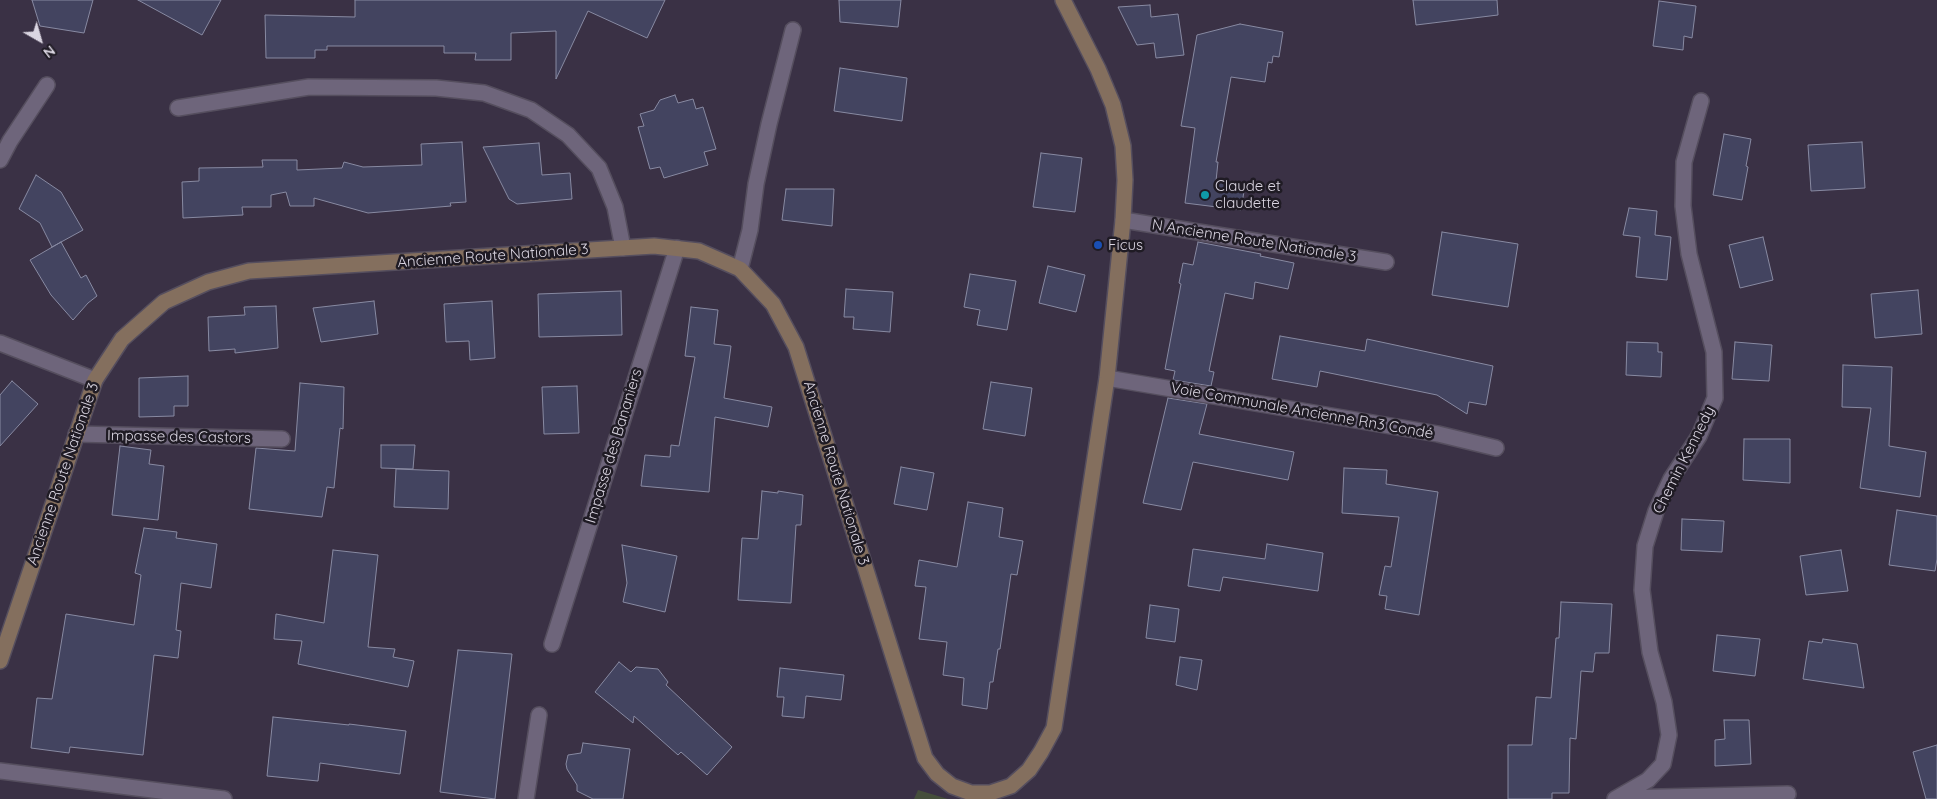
<!DOCTYPE html>
<meta charset="utf-8">
<style>
body{margin:0}
#map{position:relative;width:1937px;height:799px;overflow:hidden;background:#3a3145;font-family:Quicksand,sans-serif}
canvas{display:block}
.north{position:absolute;left:15px;top:15px;width:50px;height:50px;-webkit-text-stroke:4px #1f1b24;paint-order:stroke;rotate:142deg;font-size:14px;font-weight:700;line-height:20px;text-align:center;color:#dad5e1}
.north::after{content:'';display:block;margin:auto;width:18px;height:22px;background:#dad5e1;clip-path:polygon(50% 0,100% 100%,50% 72%,0 100%)}
</style>
<div id="map">
<canvas width="1937" height="799"></canvas>
<div class="north">N</div>
</div>
<script>
const ctx = document.querySelector('canvas').getContext('2d');
ctx.lineJoin = 'round';
function fill(path, color) { ctx.fillStyle = color; ctx.fill(path, 'evenodd'); }
const shape = rows => new Path2D(rows.map(r => 'M' + r).join(''));
function trace(path, color, width, dash) { ctx.strokeStyle = color; ctx.lineWidth = width; ctx.lineCap = dash ? 'butt' : 'round'; ctx.setLineDash(dash || []); ctx.stroke(path); }
function label(font, color, halo, rows, align = 'center') {
  ctx.font = font + ' Quicksand,sans-serif'; ctx.lineWidth = 5; ctx.setLineDash([]); ctx.textBaseline = 'middle'; ctx.strokeStyle = halo; ctx.fillStyle = color; for (const [text, x, y, turn = 0] of rows) {
    ctx.save(); ctx.translate(x, y); ctx.rotate((+turn || 0) * Math.PI / 180); ctx.textAlign = isNaN(turn) ? turn : align; if (halo) ctx.strokeText(text, 0, 0); ctx.fillText(text, 0, 0); ctx.restore();
  }
}
const green = shape([
 [918,790,948,799,914,799]
]);
const building = shape([
 [32,0,93,0,84,33,40,26,32,0],
 [138,0,221,0,202,35,138,0],
 [355,0,665,0,647,38,588,11,556,79,556,31,511,33,511,60,475,60,476,53,444,53,444,46,327,46,327,50,315,50,315,58,266,58,265,15,355,17,355,0],
 [839,0,901,0,898,27,840,22,839,0],
 [1413,0,1497,0,1498,15,1416,25,1413,0],
 [1659,1,1696,6,1692,38,1684,36,1683,50,1653,46,1659,1],
 [1150,5,1151,17,1178,14,1184,55,1156,58,1154,43,1137,45,1118,7,1150,5],
 [1240,24,1283,32,1279,57,1273,56,1272,63,1268,62,1265,82,1231,77,1216,162,1218,162,1216,181,1245,185,1241,210,1185,203,1195,128,1181,126,1197,35,1240,24],
 [840,68,907,78,902,121,834,111,840,68],
 [675,95,678,103,693,99,696,109,703,107,716,149,704,152,708,165,664,178,660,167,650,169,638,127,644,126,640,114,654,110,660,100,675,95],
 [1724,134,1751,139,1746,166,1748,167,1742,200,1713,195,1724,134],
 [462,142,466,202,450,203,451,206,368,213,314,198,314,206,290,206,286,192,271,195,271,207,242,207,243,215,183,218,182,182,199,181,199,168,263,167,262,160,297,160,297,170,342,168,344,162,363,167,422,165,421,144,462,142],
 [1862,142,1865,188,1811,191,1808,145,1862,142],
 [539,143,542,175,570,173,572,199,517,204,509,199,483,147,539,143],
 [1041,153,1082,158,1075,212,1033,207,1041,153],
 [36,175,61,192,83,230,52,247,40,223,19,209,36,175],
 [786,189,834,189,832,226,782,220,786,189],
 [1629,208,1657,211,1655,235,1671,237,1667,280,1636,277,1640,237,1623,235,1629,208],
 [1442,232,1518,244,1508,307,1432,295,1442,232],
 [1763,237,1773,280,1740,288,1729,245,1763,237],
 [61,242,81,278,86,275,97,296,88,303,73,320,51,295,30,260,61,242],
 [1198,242,1261,254,1260,256,1294,263,1288,289,1255,282,1253,299,1225,293,1209,371,1214,372,1211,386,1173,380,1175,371,1165,369,1181,284,1179,283,1183,263,1193,265,1198,242],
 [1048,266,1085,275,1076,312,1039,303,1048,266],
 [970,274,1016,281,1007,330,977,325,980,310,964,307,970,274],
 [846,289,893,292,890,332,853,329,854,317,844,317,846,289],
 [1918,290,1922,334,1875,338,1871,294,1918,290],
 [621,291,622,335,539,337,538,294,621,291],
 [374,301,378,334,321,342,313,308,374,301],
 [492,301,495,358,470,360,469,341,446,342,444,304,492,301],
 [276,306,278,348,235,353,235,349,209,351,208,317,245,315,244,307,276,306],
 [691,307,718,310,714,344,731,346,724,398,772,407,768,427,715,417,709,492,641,486,645,455,670,457,671,445,679,446,695,357,685,356,691,307],
 [1280,336,1365,351,1367,339,1493,366,1486,405,1469,402,1467,414,1437,395,1320,371,1317,387,1272,379,1280,336],
 [1627,342,1658,343,1658,352,1662,352,1661,377,1626,375,1627,342],
 [1735,342,1772,345,1769,381,1732,379,1735,342],
 [1843,365,1892,367,1889,446,1926,452,1920,497,1860,488,1871,408,1842,407,1843,365],
 [188,376,188,406,174,406,174,416,139,417,139,378,188,376],
 [12,381,38,404,0,446,0,395,12,381],
 [991,382,1032,388,1025,436,983,429,991,382],
 [300,383,344,387,343,429,340,428,334,488,327,487,322,517,249,509,256,448,295,451,300,383],
 [577,386,579,433,544,434,542,387,577,386],
 [1168,398,1207,404,1199,434,1294,452,1288,480,1193,462,1181,510,1143,503,1168,398],
 [1744,439,1790,439,1790,483,1743,480,1744,439],
 [381,445,415,445,413,469,381,468,381,445],
 [120,446,151,450,149,464,164,466,158,520,112,515,120,446],
 [901,467,934,473,927,510,894,504,901,467],
 [1344,468,1387,470,1386,484,1438,492,1419,615,1385,609,1387,596,1379,595,1385,566,1391,567,1399,517,1342,513,1344,468],
 [396,469,449,471,448,509,394,507,396,469],
 [762,491,778,493,778,491,803,495,801,525,796,525,791,603,738,600,742,538,758,539,762,491],
 [968,502,1003,508,999,537,1023,541,1017,575,1011,574,1000,649,998,649,993,682,990,682,987,709,962,705,964,678,943,675,947,642,919,639,926,587,915,586,919,560,957,567,968,502],
 [1897,510,1937,516,1937,559,1935,571,1889,565,1897,510],
 [1682,519,1724,521,1722,552,1681,550,1682,519],
 [144,528,177,532,176,538,217,544,211,588,181,583,176,630,181,631,178,658,154,655,143,755,70,747,69,753,31,748,37,698,52,699,66,614,134,625,141,575,135,573,144,528],
 [1267,544,1323,553,1318,591,1223,577,1220,591,1188,586,1193,549,1265,559,1267,544],
 [622,545,677,556,665,612,623,602,627,583,622,545],
 [333,550,378,555,368,647,395,649,393,657,414,661,408,687,298,664,302,641,274,639,276,614,324,623,333,550],
 [1841,550,1848,591,1806,595,1800,556,1841,550],
 [1561,602,1612,604,1609,653,1595,653,1593,672,1581,671,1576,739,1570,738,1569,793,1552,793,1552,799,1508,799,1508,745,1532,745,1536,697,1551,698,1556,638,1559,638,1561,602],
 [1150,605,1179,609,1175,642,1146,638,1150,605],
 [1717,635,1760,639,1755,676,1713,671,1717,635],
 [1823,639,1857,644,1864,688,1803,679,1809,641,1822,643,1823,639],
 [458,650,512,654,495,799,440,792,458,650],
 [1180,657,1202,660,1197,690,1176,685,1180,657],
 [619,662,631,672,636,667,658,669,668,682,666,685,732,747,707,775,681,752,678,755,634,716,633,723,595,692,619,662],
 [780,668,844,675,841,700,806,696,804,718,782,716,784,697,777,697,780,668],
 [273,717,349,725,349,724,406,731,400,774,320,763,318,781,267,776,273,717],
 [1724,720,1749,720,1751,764,1715,766,1715,740,1725,739,1724,720],
 [583,743,630,749,623,799,593,799,577,791,577,785,567,769,566,764,568,755,581,753,583,743],
 [1937,745,1937,799,1926,799,1913,752,1937,745]
]);
const minor = shape([
 [178,108,309,87,436,88,484,93,531,110,568,135,599,168,615,207,623,248],
 [0,160,10,141,47,85],
 [1123,220,1386,262],
 [740,269,750,230,756,184,769,124,793,30],
 [0,343,95,380],
 [1107,378,1438,434,1496,448],
 [76,434,282,439],
 [552,644,677,248],
 [0,771,224,799],
 [1620,798,1788,794],
 [526,799,539,715],
 [1615,799,1648,780,1663,764,1669,735,1664,702,1650,652,1642,590,1645,546,1656,511,1671,479,1699,436,1715,398,1714,352,1689,254,1683,206,1684,162,1701,101]
]);
const secondary = shape([
 [0,661,95,380,122,339,164,302,208,282,249,271,654,246,699,251,740,269,773,304,796,347,925,758,937,774,952,786,971,793,990,793,1011,786,1029,770,1041,752,1054,728,1107,378,1123,220,1125,180,1123,146,1113,105,1098,69,1063,0]
]);
const markers = [
 [1205,195,5,"#0f9aa8"],
 [1098,245,5,"#1a4fb4"]
];
const poiNames = [
 ["Claude et",1215,186],
 ["claudette",1215,203],
 ["Ficus",1108,245]
];
const streetNames = [
 ["N Ancienne Route Nationale 3",1254,241,9],
 ["Ancienne Route Nationale 3",493,256,-4],
 ["Voie Communale Ancienne Rn3 Condé",1302,411,10],
 ["Impasse des Castors",179,437,1],
 ["Impasse des Bananiers",614,446,-73],
 ["Chemin Kennedy",1684,460,-63],
 ["Ancienne Route Nationale 3",836,473,73],
 ["Ancienne Route Nationale 3",63,474,-71]
];
fill(green, '#454e3b');
fill(building, '#434460');
trace(building, '#888aa2', 1);
trace(minor, '#554e5e', 18);
trace(secondary, '#554e5e', 18);
trace(minor, '#6e657b', 15);
trace(secondary, '#846f5e', 15);
for (const [x, y, r, color] of markers) { const dot = new Path2D(); dot.arc(x, y, r, 0, 2 * Math.PI); ctx.fillStyle = color; ctx.fill(dot); trace(dot, '#1f1b24', 2); }
label('15px', '#dad5e1', '#1f1b24', poiNames, 'left');
label('15px', '#dad5e1', '#1f1b24', streetNames);
</script>
